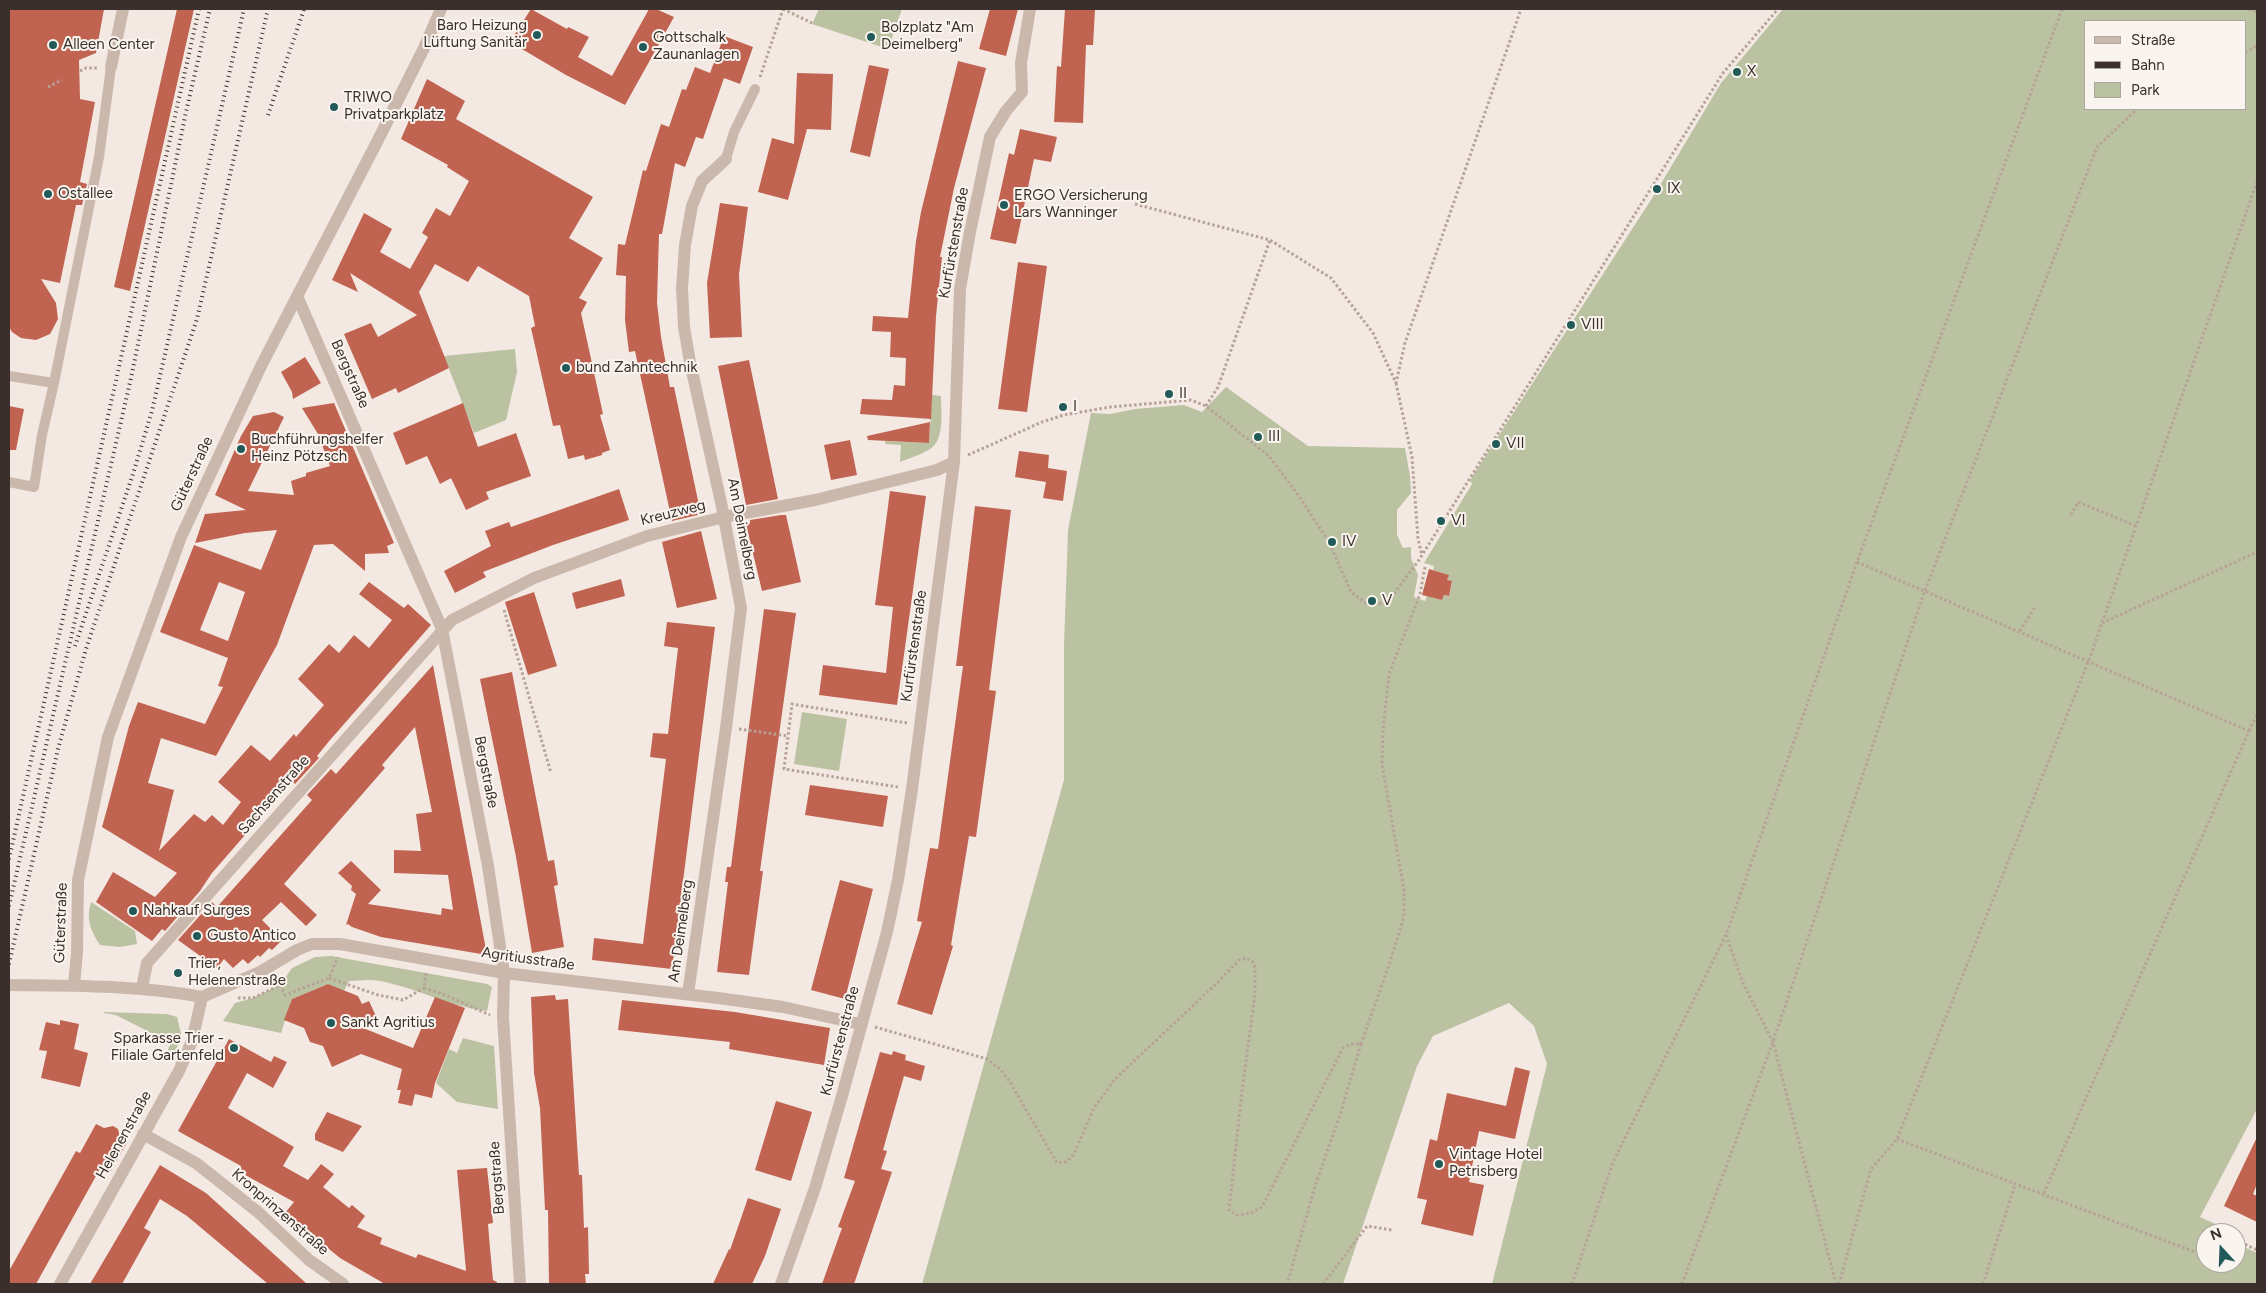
<!DOCTYPE html>
<html>
<head>
<meta charset="utf-8">
<style>
  body { margin:0 }
  #map { position:relative; width:2266px; height:1293px; overflow:hidden; background:#f3e9e2; font-family:Figtree,sans-serif }
  canvas { display:block }
  .frame { position:absolute; inset:0; border:10px solid #3a2f2c; pointer-events:none }
  .legend { position:absolute; left:2084px; top:20px; width:162px; height:90px; box-sizing:border-box; background:#faf4ee; border:1px solid #ada5a0; margin:0; padding:6px 9px; list-style:none; font-size:15px; color:#3a2f2c }
  .legend li { display:flex; align-items:center; gap:10px; height:25px }
  .legend b { width:25px; border:1px solid #ada5a0 }
  .north { position:absolute; left:2196px; top:1223px; width:50px; height:50px; box-sizing:border-box; background:#faf4ee; border:1px solid #ada5a0; border-radius:50%; rotate:340deg; font-size:14px; font-weight:700; line-height:20px; text-align:center; color:#3a2f2c }
  .north::after { content:''; display:block; margin:auto; width:18px; height:22px; background:#225a59; clip-path:polygon(50% 0,100% 100%,50% 72%,0 100%) }
</style>
</head>
<body>
<div id="map">
<canvas width="2266" height="1293"></canvas>
<div class="frame"></div>
<ul class="legend">
<li><b style="height:6px;background:#cbb8ad"></b>Straße</li>
<li><b style="height:6px;background:#3a2f2c"></b>Bahn</li>
<li><b style="height:14px;background:#bac2a2"></b>Park</li>
</ul>
<div class="north">N</div>
</div>
<script>
const g = document.querySelector('canvas').getContext('2d');
g.lineJoin = 'round';
function fillPath(path, color) { g.fillStyle = color; g.fill(path, 'evenodd'); }
function strokePath(path, color, width, dash) { g.strokeStyle = color; g.lineWidth = width; g.lineCap = dash ? 'butt' : 'round'; g.setLineDash(dash || []); g.stroke(path); }
function drawText(font, color, halo, rows, align = 'center') {
  g.font = font + ' Figtree,sans-serif'; g.lineWidth = 4; g.setLineDash([]); g.textBaseline = 'middle'; g.strokeStyle = halo; g.fillStyle = color; for (const [text, x, y, turn = 0] of rows) {
    g.save(); g.translate(x, y); g.rotate((+turn || 0) * Math.PI / 180); g.textAlign = isNaN(turn) ? turn : align; if (halo) g.strokeText(text, 0, 0); g.fillText(text, 0, 0); g.restore();
  }
}
fillPath(new Path2D(`
  M819,9H902L888,49L812,24Z
  M1783,9H2257V1109L2200,1217L2222,1227L2223,1233H2206V1263H2236V1243L2257,1253V1284H1492L1547,1064L1534,1026L1509,1003L1433,1036L1417,1066L1343,1284H922L1064,780V646L1068,530L1091,413L1110,414L1135,409L1184,405L1202,412L1226,387L1308,446L1405,448L1410,476L1411,493L1397,510V535L1403,548L1411,547V558L1418,575L1414,597L1425,601L1427,596L1442,600L1444,595L1449,596L1452,582L1447,580L1448,575L1433,570L1434,566L1424,563L1472,484L1470,480L1656,192L1721,83ZM2085,21H2245V109H2085Z
  M515,349L517,372L506,420L474,433L444,356Z
  M932,395L941,396C941,411 945,440 930,449C921,455 909,458 900,462L901,445L885,444V441L929,443Z
  M802,712L847,719L839,771L794,764Z
  M91,902L135,931L137,944L120,947L100,945C90,929 86,920 91,902Z
  M331,956L487,984L492,987L487,1011C450,1007 417,988 380,981C370,979 359,981 349,981L344,991L328,984L292,999L281,1033L223,1021L235,1003L253,998L280,985L292,968L315,957Z
  M104,1012L167,1014L177,1017L181,1034L174,1058L166,1054L171,1043L116,1015L104,1013Z
  M463,1038L494,1046L498,1109L457,1102L436,1083L449,1049L457,1053Z`), '#bac2a2');
fillPath(new Path2D(`
  M9,9H104L96,53L79,60L80,99L95,102L80,182L87,184L82,205H76L60,283L41,279L56,303L58,319L50,334L36,340L21,338L12,332L9,327Z
  M177,9H194L130,291L114,287Z
  M531,9L567,29L568,27L589,37L578,57L612,76L649,9H656L674,17L625,105L566,75L510,42Z
  M990,9H1018L1006,56L979,49Z
  M1065,9L1095,10L1093,45H1086L1083,123L1054,122L1057,66L1061,67Z
  M724,36L753,47L740,84L724,78L703,139L696,137L685,167L675,163L662,234H659L657,303L661,337L670,387H674L700,510L697,511L698,515L672,521L635,351L629,352L625,320L626,276L616,275L618,244L625,245L643,170L646,171L661,124L669,127L682,89L686,90L695,67L710,73Z
  M958,61L986,68L954,188L940,257H942L936,316L931,419L860,414L862,399L892,400L894,385L905,386L906,358L890,357L891,332L872,331L873,316L908,318L916,241L921,212Z
  M869,65L889,69L870,157L850,152Z
  M797,73L833,74L831,130L807,129L788,200L758,192L772,138L794,144Z
  M427,79L465,101L456,119L593,197L569,238L603,258L579,298L587,302L581,313L603,414L600,415L610,450L602,453V455L585,460L584,455L568,459L560,425L553,426L531,328L535,326L529,296L478,266L468,282L435,264L419,292L449,368L398,393L396,388L372,399L344,334L371,323L378,337L417,315L350,273L358,292L332,280L364,213L392,229L380,252L410,269L428,237L422,233L436,208L450,216L469,181L447,167L448,165L401,139Z
  M1020,129L1057,137L1051,162L1034,159L1016,244L990,239L1009,153L1014,155Z
  M720,203L748,207L739,274L742,337L710,338L707,283Z
  M1018,262L1047,266L1027,412L998,409Z
  M305,357L321,383L293,399L292,392L281,372Z
  M749,360L778,499L746,505L718,366Z
  M334,403L394,543L387,546L389,553L365,554V571L333,544L314,545L277,645L216,756L161,738L148,783L174,790L159,851L194,814L205,822L212,815L223,825L241,802L218,782L251,745L270,761L294,734L296,737L324,705L298,679L329,644L339,653L354,635L369,648L392,620L359,594L369,582L404,608L408,604L431,625L330,740L317,756L319,758L295,784L292,781L212,873L200,891L165,931L162,929L152,941L96,902L113,872L155,897L177,873L102,827L107,809L129,726L138,702L205,724L223,687L218,686L228,658L160,632L194,545L261,570L277,530L245,533L195,543L205,514L246,510L215,495L241,436L253,416L274,412L284,417L248,491L294,495L291,481L306,476V473L330,466L318,434L302,408ZM219,582L245,592L228,641L200,630Z
  M463,403L478,447L516,433L531,476L486,492L489,499L466,510L451,478L440,484L427,456L406,465L393,433Z
  M9,406L24,409L16,450H9Z
  M930,422L929,443L868,440L867,436Z
  M850,440L857,475L831,480L824,445Z
  M1019,451L1049,455L1048,468L1067,471L1063,501L1043,498L1046,482L1015,477Z
  M619,489L629,520L553,545L483,572L486,577L455,593L444,571L491,546L485,531L509,522L511,527Z
  M890,491L926,496L897,705L819,695L823,665L886,673L893,607L875,605Z
  M975,506L1011,510L989,690L996,691L976,837L969,836L951,945L953,946L932,1015L897,1004L922,922L917,921L930,848L938,849L963,666H956Z
  M781,515H786L801,582L762,591L746,524L750,523V520Z
  M701,531L717,599L677,608L662,542Z
  M1429,569L1449,575L1447,580L1452,581L1449,596L1444,595L1442,600L1422,595Z
  M621,579L625,596L576,609L572,593Z
  M534,592L557,666L528,675L505,602Z
  M764,609L796,613L760,871H763L749,975L717,972L728,882H725L727,867H731Z
  M667,622L715,627L672,969L592,960L594,938L643,944L666,759L650,757L653,733L668,734L678,648L664,646Z
  M433,665L487,955L381,937L352,927L348,924L346,925L356,894L351,890L352,886L338,873L351,861L381,890L368,904L441,915L442,908L453,910L448,875L394,873V850L421,851L416,814L432,812L415,727L382,765L385,768L284,884L317,915L306,926L281,902L262,920L282,940L272,950L269,948L260,957L258,955L248,964L243,959L233,968L224,959L217,968L178,940L212,902L217,907L312,800L307,795L331,769L336,774Z
  M512,672L548,861L554,860L558,885L554,886L564,947L532,953L516,857L480,679Z
  M810,785L888,796L883,827L805,815Z
  M840,880L873,889L845,999L811,990Z
  M328,984L358,996L362,1004L369,1001L376,1016L353,1024L413,1048L435,997L465,1008L435,1083L432,1098L415,1094L412,1106L398,1103L401,1090H397L402,1069L361,1054L332,1067L323,1046L310,1042L304,1028L284,1020L292,999Z
  M555,995L556,1000L568,999L579,1175H582L584,1228L588,1227L589,1274H585L586,1284H549L548,1210H545L540,1108L534,1073L531,997Z
  M622,1000L735,1012L830,1028L824,1065L729,1049L730,1042L618,1030Z
  M60,1020L79,1024L74,1049L88,1053L80,1087L41,1078L47,1051L39,1050L46,1022L60,1025Z
  M229,1039L271,1062L274,1056L287,1062L273,1088L247,1073L228,1108L294,1147L283,1166L308,1180L321,1164L334,1174L323,1187L349,1208L352,1205L365,1216L357,1227L382,1238L380,1244L416,1258L418,1254L466,1271L457,1170L487,1168L493,1223L488,1224L490,1248L493,1280L497,1282V1284H385L340,1258L285,1213L294,1202L238,1171L241,1166L178,1131Z
  M893,1051L906,1055L905,1060L925,1066L921,1081L904,1076L883,1150L887,1151L881,1169L892,1172L854,1284H822L842,1228L838,1227L855,1181L844,1178L880,1052L892,1055Z
  M1515,1067L1530,1071L1515,1139L1479,1131L1469,1182L1484,1185L1473,1236L1421,1224L1427,1200L1417,1198L1430,1139L1437,1141L1447,1093L1506,1106Z
  M776,1101L812,1112L791,1181L755,1170Z
  M327,1112L362,1126L343,1152L315,1140V1134Z
  M96,1124L104,1128L113,1126L118,1129L120,1137L128,1141L110,1172L101,1167L36,1284H9V1271L76,1151L80,1153Z
  M2257,1137V1184L2253,1194L2257,1196V1222L2224,1206Z
  M160,1165L206,1193L307,1284H268L187,1216L160,1199L144,1228L151,1232L122,1284H90Z
  M748,1198L781,1209L765,1256L752,1284H713L729,1249L730,1250Z`), '#c16351');
strokePath(new Path2D(`
  M783,9L812,23
  M2249,9L2257,12
  M2245,52L2257,46
  M80,71L86,68H98
  M760,77L783,9
  M48,87L62,80
  M1135,204L1270,240L1331,278L1373,333L1396,383L1405,343L1521,9
  M1396,383L1412,457L1418,539L1422,555
  M1206,406L1218,387L1270,240
  M968,455L1042,422L1064,415L1110,407L1191,400L1206,406L1269,456L1301,499L1330,544L1351,592L1367,604L1387,603L1419,560L1723,73L1778,9
  M2071,515L2078,502L2136,526
  M1857,562L2249,731L2043,1195
  M504,610L551,773
  M2102,623L2257,552
  M2020,631L2035,607
  M739,729L788,736
  M2249,731L2257,715
  M898,787L784,769L792,704L907,723
  M1726,935L1743,983L1773,1042L1836,1284
  M426,973L424,988L445,995L490,1015
  M329,978L378,995L403,1000L424,988
  M238,998H253L280,985L285,995L329,978L338,957
  M875,1027L987,1059L1000,1069L1010,1082L1057,1163L1066,1162L1074,1154L1094,1108L1115,1079L1216,984L1239,960L1246,958L1253,962L1255,968V995L1242,1091L1229,1210L1237,1215L1251,1213L1262,1207L1343,1048L1351,1044H1361L1340,1115L1316,1183L1287,1284
  M1361,1044L1389,965L1404,917V890L1382,764L1383,731L1389,674L1420,594L1425,567
  M1897,1139L2195,1252L2206,1244
  M2236,1240L2257,1250
  M1323,1284L1367,1226L1392,1230
  M1572,1284L1613,1162L1726,935L1857,562L2062,9
  M1682,1284L1773,1042L1924,593L2097,147L2137,109
  M1839,1284L1871,1169L1897,1139L2089,660L2257,182
  M1983,1284L2015,1185`), '#b7a298', 3, [2.5, 2.5]);
strokePath(new Path2D(`
  M726,159L734,132L755,89
  M9,376L54,383L99,157L111,67
  M9,482L34,487L42,435L54,383`), '#cbb8ad', 10);
strokePath(new Path2D(`
  M111,67L123,9
  M297,296L442,629L488,866L504,973L503,1017L520,1284
  M9,985C74,986 138,985 202,997
  M74,985L77,953L78,880L108,737L181,537L261,366L378,140L424,48L441,9
  M142,988L147,963L452,620L534,578L647,536L724,517L815,500L937,470L954,462
  M688,994L726,728L741,608L722,507L690,362L684,327L682,288L685,245L692,206L702,181L726,159
  M202,997L260,972L297,950L312,944H340L504,973L718,998L783,1007L860,1024
  M143,1134L196,1163L258,1212L309,1260L343,1284
  M60,1284L179,1071L192,1041L202,997
  M781,1284L815,1188L842,1096L887,932L898,880L912,789L954,462L960,289L970,232L990,137L1006,111L1022,92L1021,63L1030,9`), '#cbb8ad', 12);
strokePath(new Path2D(`
  M268,115L304,9
  M75,646L132,477L152,411L244,9
  M9,859L199,9
  M9,906L131,378L186,112L210,9
  M9,964L58,749L86,649L197,319L268,9`), '#3a2f2c', 4, [1, 4]);
for (const [x, y, r, color] of [
  [537,35,5,"#225a59"],
  [871,37,5,"#225a59"],
  [53,45,5,"#225a59"],
  [643,47,5,"#225a59"],
  [1737,72,5,"#225a59"],
  [334,107,5,"#225a59"],
  [1657,189,5,"#225a59"],
  [48,194,5,"#225a59"],
  [1004,205,5,"#225a59"],
  [1571,325,5,"#225a59"],
  [566,368,5,"#225a59"],
  [1169,394,5,"#225a59"],
  [1063,407,5,"#225a59"],
  [1258,437,5,"#225a59"],
  [1496,444,5,"#225a59"],
  [241,449,5,"#225a59"],
  [1441,521,5,"#225a59"],
  [1332,542,5,"#225a59"],
  [1372,601,5,"#225a59"],
  [133,911,5,"#225a59"],
  [197,936,5,"#225a59"],
  [178,973,5,"#225a59"],
  [331,1023,5,"#225a59"],
  [234,1048,5,"#225a59"],
  [1439,1164,5,"#225a59"]
]) { const dot = new Path2D(); dot.arc(x, y, r, 0, 2 * Math.PI); g.fillStyle = color; g.fill(dot); strokePath(dot, '#faf4ee', 2); }
drawText('15px', '#3a2f2c', '#faf4ee', [
  ["Baro Heizung",527,26,"right"],
  ["Lüftung Sanitär",527,43,"right"],
  ["Bolzplatz \"Am",881,28],
  ["Deimelberg\"",881,45],
  ["Gottschalk",653,38],
  ["Zaunanlagen",653,55],
  ["Alleen Center",63,45],
  ["X",1747,72],
  ["TRIWO",344,98],
  ["Privatparkplatz",344,115],
  ["IX",1667,189],
  ["Ostallee",58,194],
  ["ERGO Versicherung",1014,196],
  ["Lars Wanninger",1014,213],
  ["VIII",1581,325],
  ["bund Zahntechnik",576,368],
  ["II",1179,394],
  ["I",1073,407],
  ["III",1268,437],
  ["Buchführungshelfer",251,440],
  ["Heinz Pötzsch",251,457],
  ["VII",1506,444],
  ["VI",1451,521],
  ["IV",1342,542],
  ["V",1382,601],
  ["Nahkauf Surges",143,911],
  ["Gusto Antico",207,936],
  ["Trier,",188,964],
  ["Helenenstraße",188,981],
  ["Sankt Agritius",341,1023],
  ["Sparkasse Trier -",224,1039,"right"],
  ["Filiale Gartenfeld",224,1056,"right"],
  ["Vintage Hotel",1449,1155],
  ["Petrisberg",1449,1172]
], 'left');
drawText('15px', '#3a2f2c', '#faf4ee', [
  ["Kurfürstenstraße",954,243,-80],
  ["Bergstraße",350,374,66],
  ["Güterstraße",192,474,-65],
  ["Kreuzweg",673,513,-14],
  ["Am Deimelberg",742,529,79],
  ["Kurfürstenstraße",914,646,-82],
  ["Bergstraße",486,772,79],
  ["Sachsenstraße",274,795,-49],
  ["Güterstraße",61,923,-88],
  ["Am Deimelberg",681,931,-82],
  ["Agritiusstraße",528,959,8],
  ["Kurfürstenstraße",840,1041,-75],
  ["Helenenstraße",124,1135,-61],
  ["Bergstraße",497,1178,-94],
  ["Kronprinzenstraße",280,1212,41]
]);
</script>
</body>
</html>
